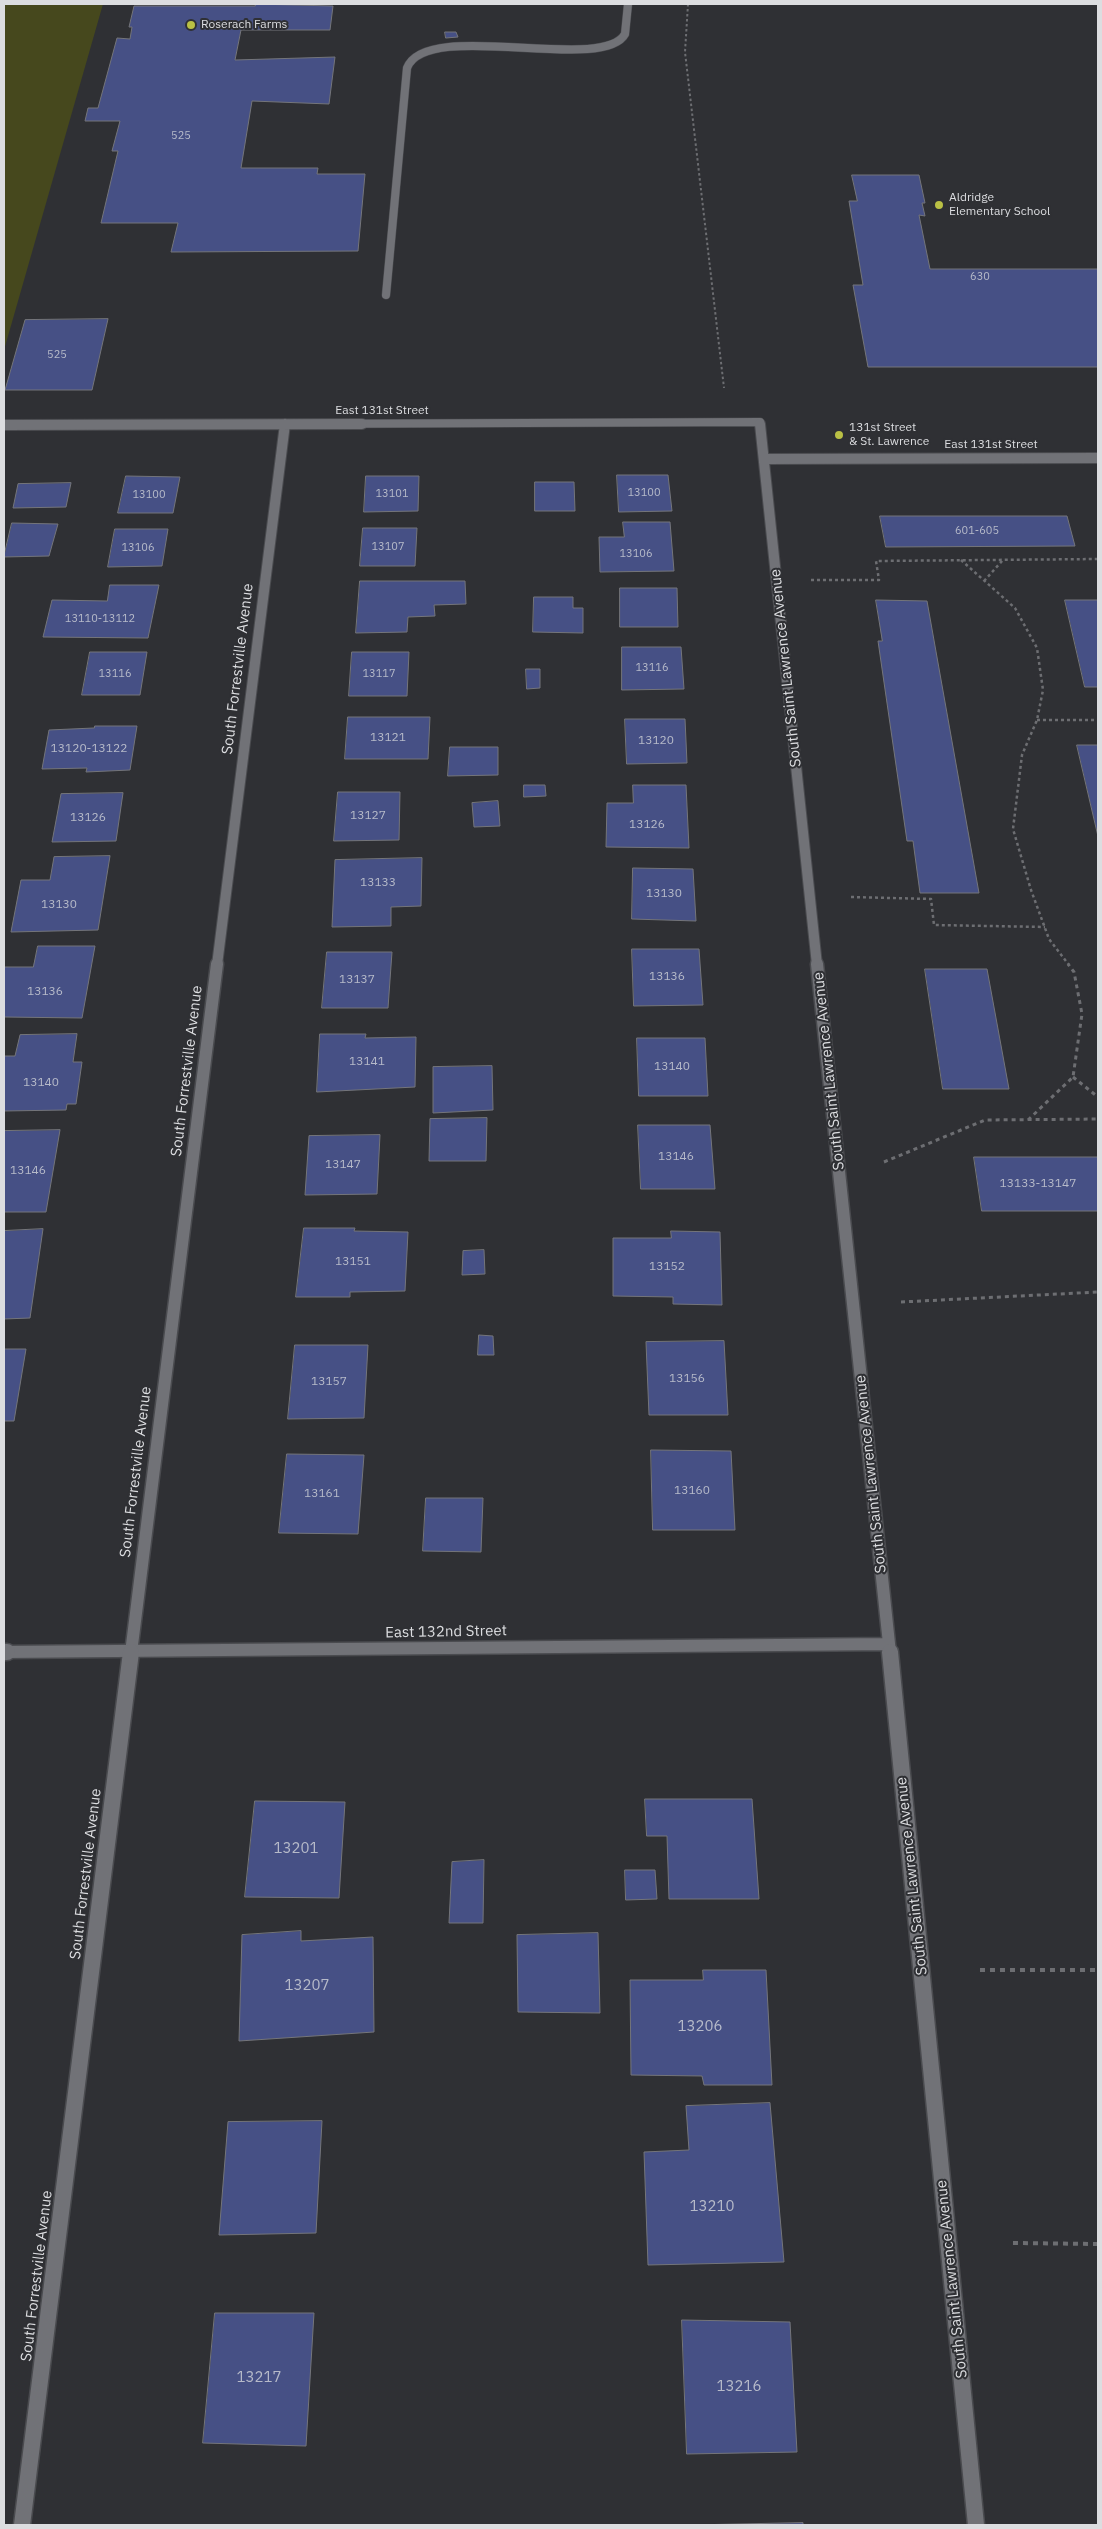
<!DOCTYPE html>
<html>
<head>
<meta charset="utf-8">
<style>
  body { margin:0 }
  #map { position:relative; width:1102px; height:2529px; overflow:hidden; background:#2f3034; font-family:"IBM Plex Sans",sans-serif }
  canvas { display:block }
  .frame { position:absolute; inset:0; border:5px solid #dcdde0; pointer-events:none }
</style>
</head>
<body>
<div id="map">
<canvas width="1102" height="2529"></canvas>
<div class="frame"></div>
</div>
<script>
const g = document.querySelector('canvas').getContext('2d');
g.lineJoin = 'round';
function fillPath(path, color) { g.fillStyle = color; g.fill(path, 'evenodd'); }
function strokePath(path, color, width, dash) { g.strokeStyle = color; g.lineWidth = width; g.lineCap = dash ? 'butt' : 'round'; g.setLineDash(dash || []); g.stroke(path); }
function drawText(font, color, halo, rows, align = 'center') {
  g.font = font + ' "IBM Plex Sans",sans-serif'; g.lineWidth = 4; g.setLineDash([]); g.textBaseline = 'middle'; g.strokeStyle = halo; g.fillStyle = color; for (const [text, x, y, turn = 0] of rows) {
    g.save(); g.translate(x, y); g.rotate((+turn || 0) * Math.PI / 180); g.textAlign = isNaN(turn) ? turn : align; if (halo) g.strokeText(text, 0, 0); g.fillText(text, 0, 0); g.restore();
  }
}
fillPath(new Path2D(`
  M4,4H103L4,350Z`), '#46481d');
const building = new Path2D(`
  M255,4L333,6L330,30H241L235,60L335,57L329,104L252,101L241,168H318L317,174H365L358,251L171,252L178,223H101L118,151H112L120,121H85L88,108H98L117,38L130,39L132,27H129L134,6H255Z
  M445,32H456L458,37L446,38Z
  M852,175H919L925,203H922L925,216L919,215L930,269H1098V367H868L853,285H863L849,201H857Z
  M108,319L92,390H5L25,320Z
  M617,475H668L672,511L619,512Z
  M126,476L180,477L173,513H118Z
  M366,476H419L418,511L364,512Z
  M535,482H574L575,511H535Z
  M71,483L66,507L13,508L18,484Z
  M880,516H1067L1075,546L886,547Z
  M623,522H670L674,571L600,572L599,537H624Z
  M12,523L58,524L49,556L4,557Z
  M363,528H417L415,566H360Z
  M115,529H168L162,566L108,567Z
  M360,581H465L466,604L434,605L435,616L408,617L407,632L356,633Z
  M110,585H159L148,638L43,637L52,600L107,601Z
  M620,588H677L678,627H620Z
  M534,597H573V608H583V633L533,632Z
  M876,600L927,601L979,893H920L913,841H907L878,641H882Z
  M1065,600H1098V687H1085Z
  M622,647H681L684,689L622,690Z
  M90,652H147L140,695H82Z
  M352,652H409L407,696H349Z
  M526,669H540V688L527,689Z
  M348,717H430L428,759H345Z
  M625,719H685L687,763L627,764Z
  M95,726H137L130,770L86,772L87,768L42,769L49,730L94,728Z
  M1077,745H1098V836Z
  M450,747H498V775L448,776Z
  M524,785H545L546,796L524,797Z
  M633,785H686L689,848L606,847L607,803H633Z
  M338,792H400L399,840L334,841Z
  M123,793L116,841L52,842L61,794Z
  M498,801L500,826L474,827L472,803Z
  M110,856L98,930L11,932L21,880H50L54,857Z
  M422,858L421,906L391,907V926L332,927L335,860Z
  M633,868L693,869L696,921L632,919Z
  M38,946H95L82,1018L4,1017V967H33Z
  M632,949H699L703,1005L634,1006Z
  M327,952H392L388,1008H322Z
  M925,969H987L1009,1089H943Z
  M77,1034L73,1062H82L76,1104H67L66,1110L4,1111V1056H15L20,1035Z
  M320,1034H366L365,1038L416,1037L415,1087L317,1092Z
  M637,1038H705L708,1096H639Z
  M492,1066L493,1110L433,1113V1067Z
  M487,1118L486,1161H429L430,1119Z
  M638,1125H710L715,1189H641Z
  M60,1130L46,1212H4V1131Z
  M380,1135L377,1194L305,1195L309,1136Z
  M974,1157H1098V1211H982Z
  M304,1228H355L354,1231L408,1232L405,1291L350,1292V1297H296Z
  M43,1229L30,1318L4,1319V1231Z
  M671,1231L720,1232L722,1305L673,1304V1297L613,1296V1238H671Z
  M484,1250L485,1274L462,1275L463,1251Z
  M479,1335L493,1336L494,1355H478Z
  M724,1341L728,1415H649L646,1342Z
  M295,1345H368L364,1418L288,1419Z
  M4,1349H26L14,1421H4Z
  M651,1450L731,1451L735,1530H653Z
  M287,1454L364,1455L358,1534L279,1533Z
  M426,1498H483L481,1552L423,1551Z
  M645,1799H752L759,1899H669L667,1836H647Z
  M255,1801L345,1802L339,1898L245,1897Z
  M484,1860L483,1923H449L452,1862Z
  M625,1870H655L657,1899L626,1900Z
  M301,1931V1941L373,1937L374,2032L239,2041L242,1935Z
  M598,1933L600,2013L518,2012L517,1935Z
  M703,1970H766L772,2085H704L702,2076L631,2075L630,1980H703Z
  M770,2103L784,2262L648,2265L644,2152L689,2150L686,2106Z
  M322,2121L316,2233L219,2235L228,2122Z
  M215,2313H314L306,2446L203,2443Z
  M682,2320L790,2322L797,2452L687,2454Z
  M803,2523V2525H691Z`);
fillPath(building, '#465085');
strokePath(building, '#74757a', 1);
const minorFar3 = new Path2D(`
  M386,295L407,68C426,18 603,74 625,34L628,4
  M47,425L760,422V425`);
const minorFar2 = new Path2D(`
  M760,424L817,965
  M4,425L362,424
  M764,459L1098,458
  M217,965L285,424`);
const minorFar1 = new Path2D(`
  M817,964L890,1653
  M4,1652L889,1644
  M131,1653L217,964`);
const minor = new Path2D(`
  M4,1652H7
  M890,1652L976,2525
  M22,2525L131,1652`);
strokePath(minorFar3, '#4a4b4f', 9);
strokePath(minorFar2, '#4a4b4f', 12);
strokePath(minorFar1, '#4a4b4f', 15);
strokePath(minor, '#4a4b4f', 19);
strokePath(new Path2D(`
  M688,4L685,52L724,388`), '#6d6e72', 2, [2.5, 2.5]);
strokePath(new Path2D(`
  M961,560L1015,608L1037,648L1043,690L1037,720L1022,755L1013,829L1031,890L1049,939L1069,965
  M811,580H879L876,561L1098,559
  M984,581L1003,560
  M1037,720H1098
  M851,897L931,899L934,925L1045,927`), '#6d6e72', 2.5, [3, 3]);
strokePath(new Path2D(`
  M1073,1077L1098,1097
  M1028,1120L1073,1077L1082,1014L1074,972L1068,964
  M884,1162L985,1120L1098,1119
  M901,1302L1098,1292`), '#6d6e72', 3, [4, 4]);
strokePath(new Path2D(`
  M980,1970H1098
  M1013,2243L1098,2244`), '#6d6e72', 4, [5, 5]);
strokePath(minorFar3, '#717277', 8);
strokePath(minorFar2, '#717277', 10);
strokePath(minorFar1, '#717277', 12);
strokePath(minor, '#717277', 16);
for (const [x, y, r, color] of [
  [191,25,5,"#bac045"],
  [939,205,5,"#bac045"],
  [839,435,5,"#bac045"]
]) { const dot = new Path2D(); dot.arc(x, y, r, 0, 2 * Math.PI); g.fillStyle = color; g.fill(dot); strokePath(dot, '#2f3034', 2); }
drawText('11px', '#b6bac9', null, [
  ["525",181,136],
  ["630",980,277],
  ["525",57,355],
  ["13100",644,493],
  ["13101",392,494],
  ["13100",149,495],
  ["601-605",977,531],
  ["13107",388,547],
  ["13106",138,548],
  ["13106",636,554],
  ["13110-13112",100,619],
  ["13116",652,668],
  ["13116",115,674],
  ["13117",379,674]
]);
drawText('12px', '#dcdde0', '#2f3034', [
  ["Roserach Farms",201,25],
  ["Aldridge",949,198],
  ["Elementary School",949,212],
  ["131st Street",849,428],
  ["& St. Lawrence",849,442]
], 'left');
drawText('12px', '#dcdde0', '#2f3034', [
  ["East 131st Street",382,411],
  ["East 131st Street",991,445]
]);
drawText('12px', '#b6bac9', null, [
  ["13121",388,738],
  ["13120",656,741],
  ["13120-13122",89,749],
  ["13127",368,816],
  ["13126",88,818],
  ["13126",647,825],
  ["13133",378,883],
  ["13130",664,894],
  ["13130",59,905],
  ["13136",667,977],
  ["13137",357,980],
  ["13136",45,992],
  ["13141",367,1062],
  ["13140",672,1067],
  ["13140",41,1083],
  ["13146",676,1157],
  ["13147",343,1165],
  ["13146",28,1171],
  ["13133-13147",1038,1184],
  ["13151",353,1262],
  ["13152",667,1267],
  ["13156",687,1379],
  ["13157",329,1382],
  ["13160",692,1491],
  ["13161",322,1494]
]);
drawText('15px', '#dcdde0', '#2f3034', [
  ["South Saint Lawrence Avenue",786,668,-96],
  ["South Forrestville Avenue",238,669,-83],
  ["South Forrestville Avenue",187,1071,-83],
  ["South Saint Lawrence Avenue",829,1071,-96],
  ["South Forrestville Avenue",136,1472,-83],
  ["South Saint Lawrence Avenue",871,1474,-96],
  ["East 132nd Street",446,1632,-1],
  ["South Forrestville Avenue",86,1874,-83],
  ["South Saint Lawrence Avenue",912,1876,-96],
  ["South Forrestville Avenue",37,2276,-83],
  ["South Saint Lawrence Avenue",952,2279,-96]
]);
drawText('15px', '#b6bac9', null, [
  ["13201",296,1849],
  ["13207",307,1986],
  ["13206",700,2027],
  ["13210",712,2207],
  ["13217",259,2378],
  ["13216",739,2387]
]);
</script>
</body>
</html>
